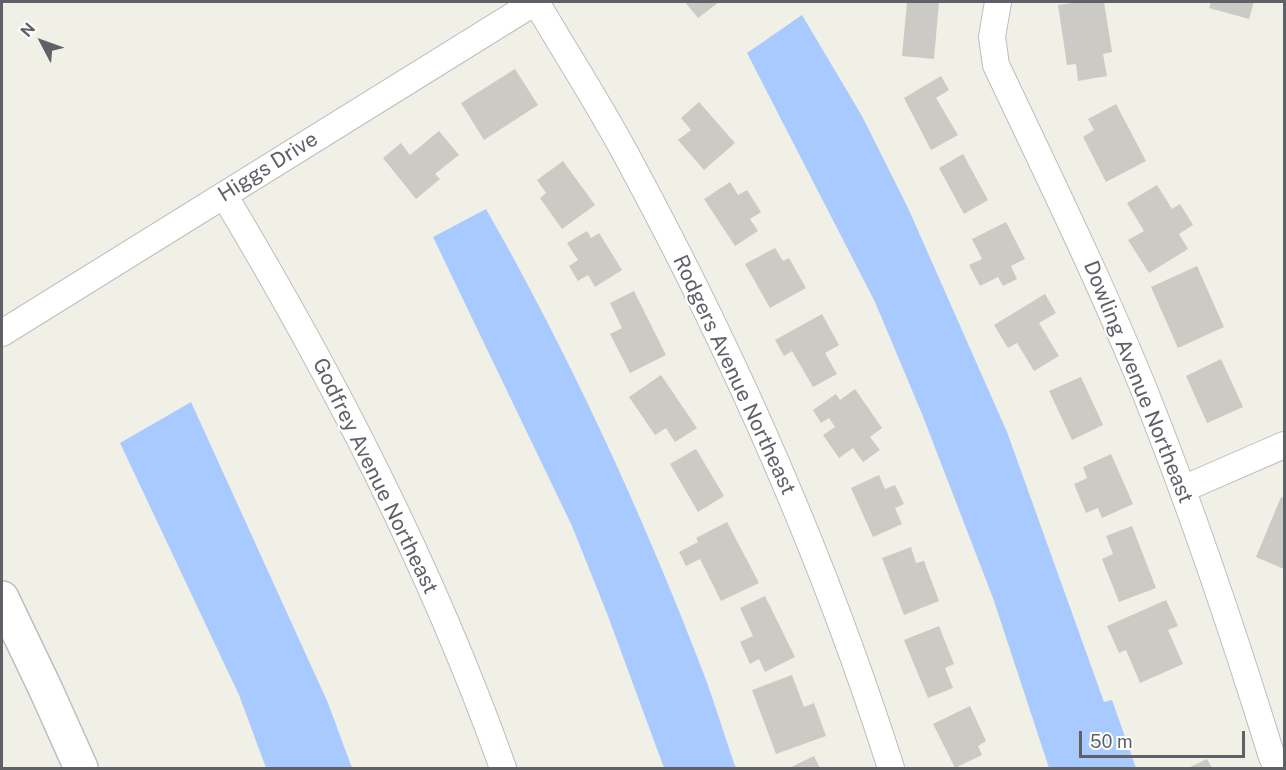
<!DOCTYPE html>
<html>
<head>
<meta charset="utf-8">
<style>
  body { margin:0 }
  #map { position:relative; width:1286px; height:770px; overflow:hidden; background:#f0f0e7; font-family:"Public Sans",sans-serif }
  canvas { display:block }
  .frame { position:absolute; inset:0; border:3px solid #5e6167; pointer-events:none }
  .north { position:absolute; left:12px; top:12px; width:60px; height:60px; -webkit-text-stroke:4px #fff; paint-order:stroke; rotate:311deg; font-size:16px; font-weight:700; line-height:24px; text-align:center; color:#5e6167 }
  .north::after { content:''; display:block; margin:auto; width:21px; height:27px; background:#5e6167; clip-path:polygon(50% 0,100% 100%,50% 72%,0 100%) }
  .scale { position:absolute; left:1079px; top:731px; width:166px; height:27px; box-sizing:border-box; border:3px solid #5e6167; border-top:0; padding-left:8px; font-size:18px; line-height:21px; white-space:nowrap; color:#5e6167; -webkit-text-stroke:4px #fff; paint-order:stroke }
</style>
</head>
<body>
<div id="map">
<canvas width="1286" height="770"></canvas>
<div class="frame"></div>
<div class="north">N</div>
<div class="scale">50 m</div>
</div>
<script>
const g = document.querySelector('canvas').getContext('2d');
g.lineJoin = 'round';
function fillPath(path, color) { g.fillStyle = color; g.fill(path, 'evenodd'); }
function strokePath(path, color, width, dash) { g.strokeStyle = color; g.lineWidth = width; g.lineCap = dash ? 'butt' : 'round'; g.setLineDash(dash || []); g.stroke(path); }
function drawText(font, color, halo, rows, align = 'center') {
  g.font = font + ' "Public Sans",sans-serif'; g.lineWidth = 4.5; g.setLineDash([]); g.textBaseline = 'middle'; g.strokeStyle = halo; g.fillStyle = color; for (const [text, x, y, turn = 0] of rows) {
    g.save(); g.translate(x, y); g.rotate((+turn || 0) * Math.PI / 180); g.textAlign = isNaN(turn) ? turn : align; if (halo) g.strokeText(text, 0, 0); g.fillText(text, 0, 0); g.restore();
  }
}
fillPath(new Path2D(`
  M802,15L862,116L908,208L1007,432L1104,702L1112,700L1136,768H1049L993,598L922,414L875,302L747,53Z
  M486,209C568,353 638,504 698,659C712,694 723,731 735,766L739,768H664L608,616L572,526L433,237Z
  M191,402L328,703L352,768H266L239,695L120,443Z`), '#a9cafe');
fillPath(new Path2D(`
  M685,2H719L698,18Z
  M907,2H939L934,59L902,56Z
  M1080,2H1104L1112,52L1103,54L1107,76L1078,81L1076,64L1067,65L1058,5Z
  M1211,2H1254L1249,19L1209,8Z
  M515,69L538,105L484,140L461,103Z
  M941,76L949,90L936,98L958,135L931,150L904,98Z
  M699,102L735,143L704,170L678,140L691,130L681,118Z
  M1116,104L1146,161L1106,182L1083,137L1094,130L1088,119Z
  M439,131L459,155L435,174L440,179L416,199L383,158L401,143L410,155Z
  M963,154L988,200L964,214L939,168Z
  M563,161L595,205L562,229L540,198L546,193L537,180Z
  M730,182L738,195L747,190L761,212L750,219L758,231L735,246L704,199Z
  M1157,185L1172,209L1180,204L1193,225L1179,234L1188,249L1149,273L1128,240L1144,231L1127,203Z
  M1006,222L1025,259L1011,266L1017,279L1003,286L998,277L980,286L969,265L982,259L972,239Z
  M587,231L591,238L599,233L622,270L595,287L588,275L578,281L569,266L578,260L567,243Z
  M775,248L783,261L789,258L806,288L770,308L745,264Z
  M1197,266L1224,327L1178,348L1151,287Z
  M634,291L666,355L630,373L610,334L622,328L610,303Z
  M1045,294L1056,313L1039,323L1059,356L1034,371L1017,343L1008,348L994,325Z
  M822,314L839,345L825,353L837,374L813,387L792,351L784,356L775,340Z
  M1221,359L1243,407L1207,423L1186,376Z
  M661,375L697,428L675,442L666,428L655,435L629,397Z
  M1081,377L1103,425L1072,440L1049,391Z
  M855,389L882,428L870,437L880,450L863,462L853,448L839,458L823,435L835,427L829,418L821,423L813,410L836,394L840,400Z
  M696,449L724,496L698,512L670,464Z
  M1111,454L1133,504L1102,518L1098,508L1086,513L1074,484L1087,478L1083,467Z
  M879,475L885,489L895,485L904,504L895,508L902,524L873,537L851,488Z
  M1281,497L1284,498V569L1256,557Z
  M727,522L759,583L721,601L700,559L686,566L679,552L698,542L696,538Z
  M1132,526L1156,588L1119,602L1102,559L1113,554L1106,536Z
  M911,547L916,563L924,561L939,601L904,615L882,558Z
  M765,596L795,657L765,672L759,659L750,664L740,642L753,636L740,608Z
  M1166,600L1178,626L1168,630L1183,664L1140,683L1126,650L1119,653L1107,626Z
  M939,626L954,664L945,668L953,688L928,698L904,640Z
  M792,675L804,707L814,703L826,736L776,754L752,690Z
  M970,706L986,741L978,746L982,755L955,768L933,724Z
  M814,756L820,768H789Z
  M1207,759L1212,768H1188Z`), '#cccac4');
const street = new Path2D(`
  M536,2C567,55 601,107 630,162C735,356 824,558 891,768
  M998,2L992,37L996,65C1047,173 1100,281 1145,392C1193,512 1234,634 1272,757L1278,768
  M224,195C334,379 431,566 503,768
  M2,333L535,2
  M1183,489L1284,445`);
const secondary = new Path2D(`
  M2,598L46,690L81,768`);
strokePath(street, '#bbbdc2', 28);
strokePath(secondary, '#bcbec4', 36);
strokePath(street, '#fff', 26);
strokePath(secondary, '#fff', 33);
drawText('21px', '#5e6167', '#fff', [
  ["Higgs Drive",268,167,-32],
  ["Rodgers Avenue Northeast",734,375,65],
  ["Dowling Avenue Northeast",1138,382,68],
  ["Godfrey Avenue Northeast",375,476,64]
]);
</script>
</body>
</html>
